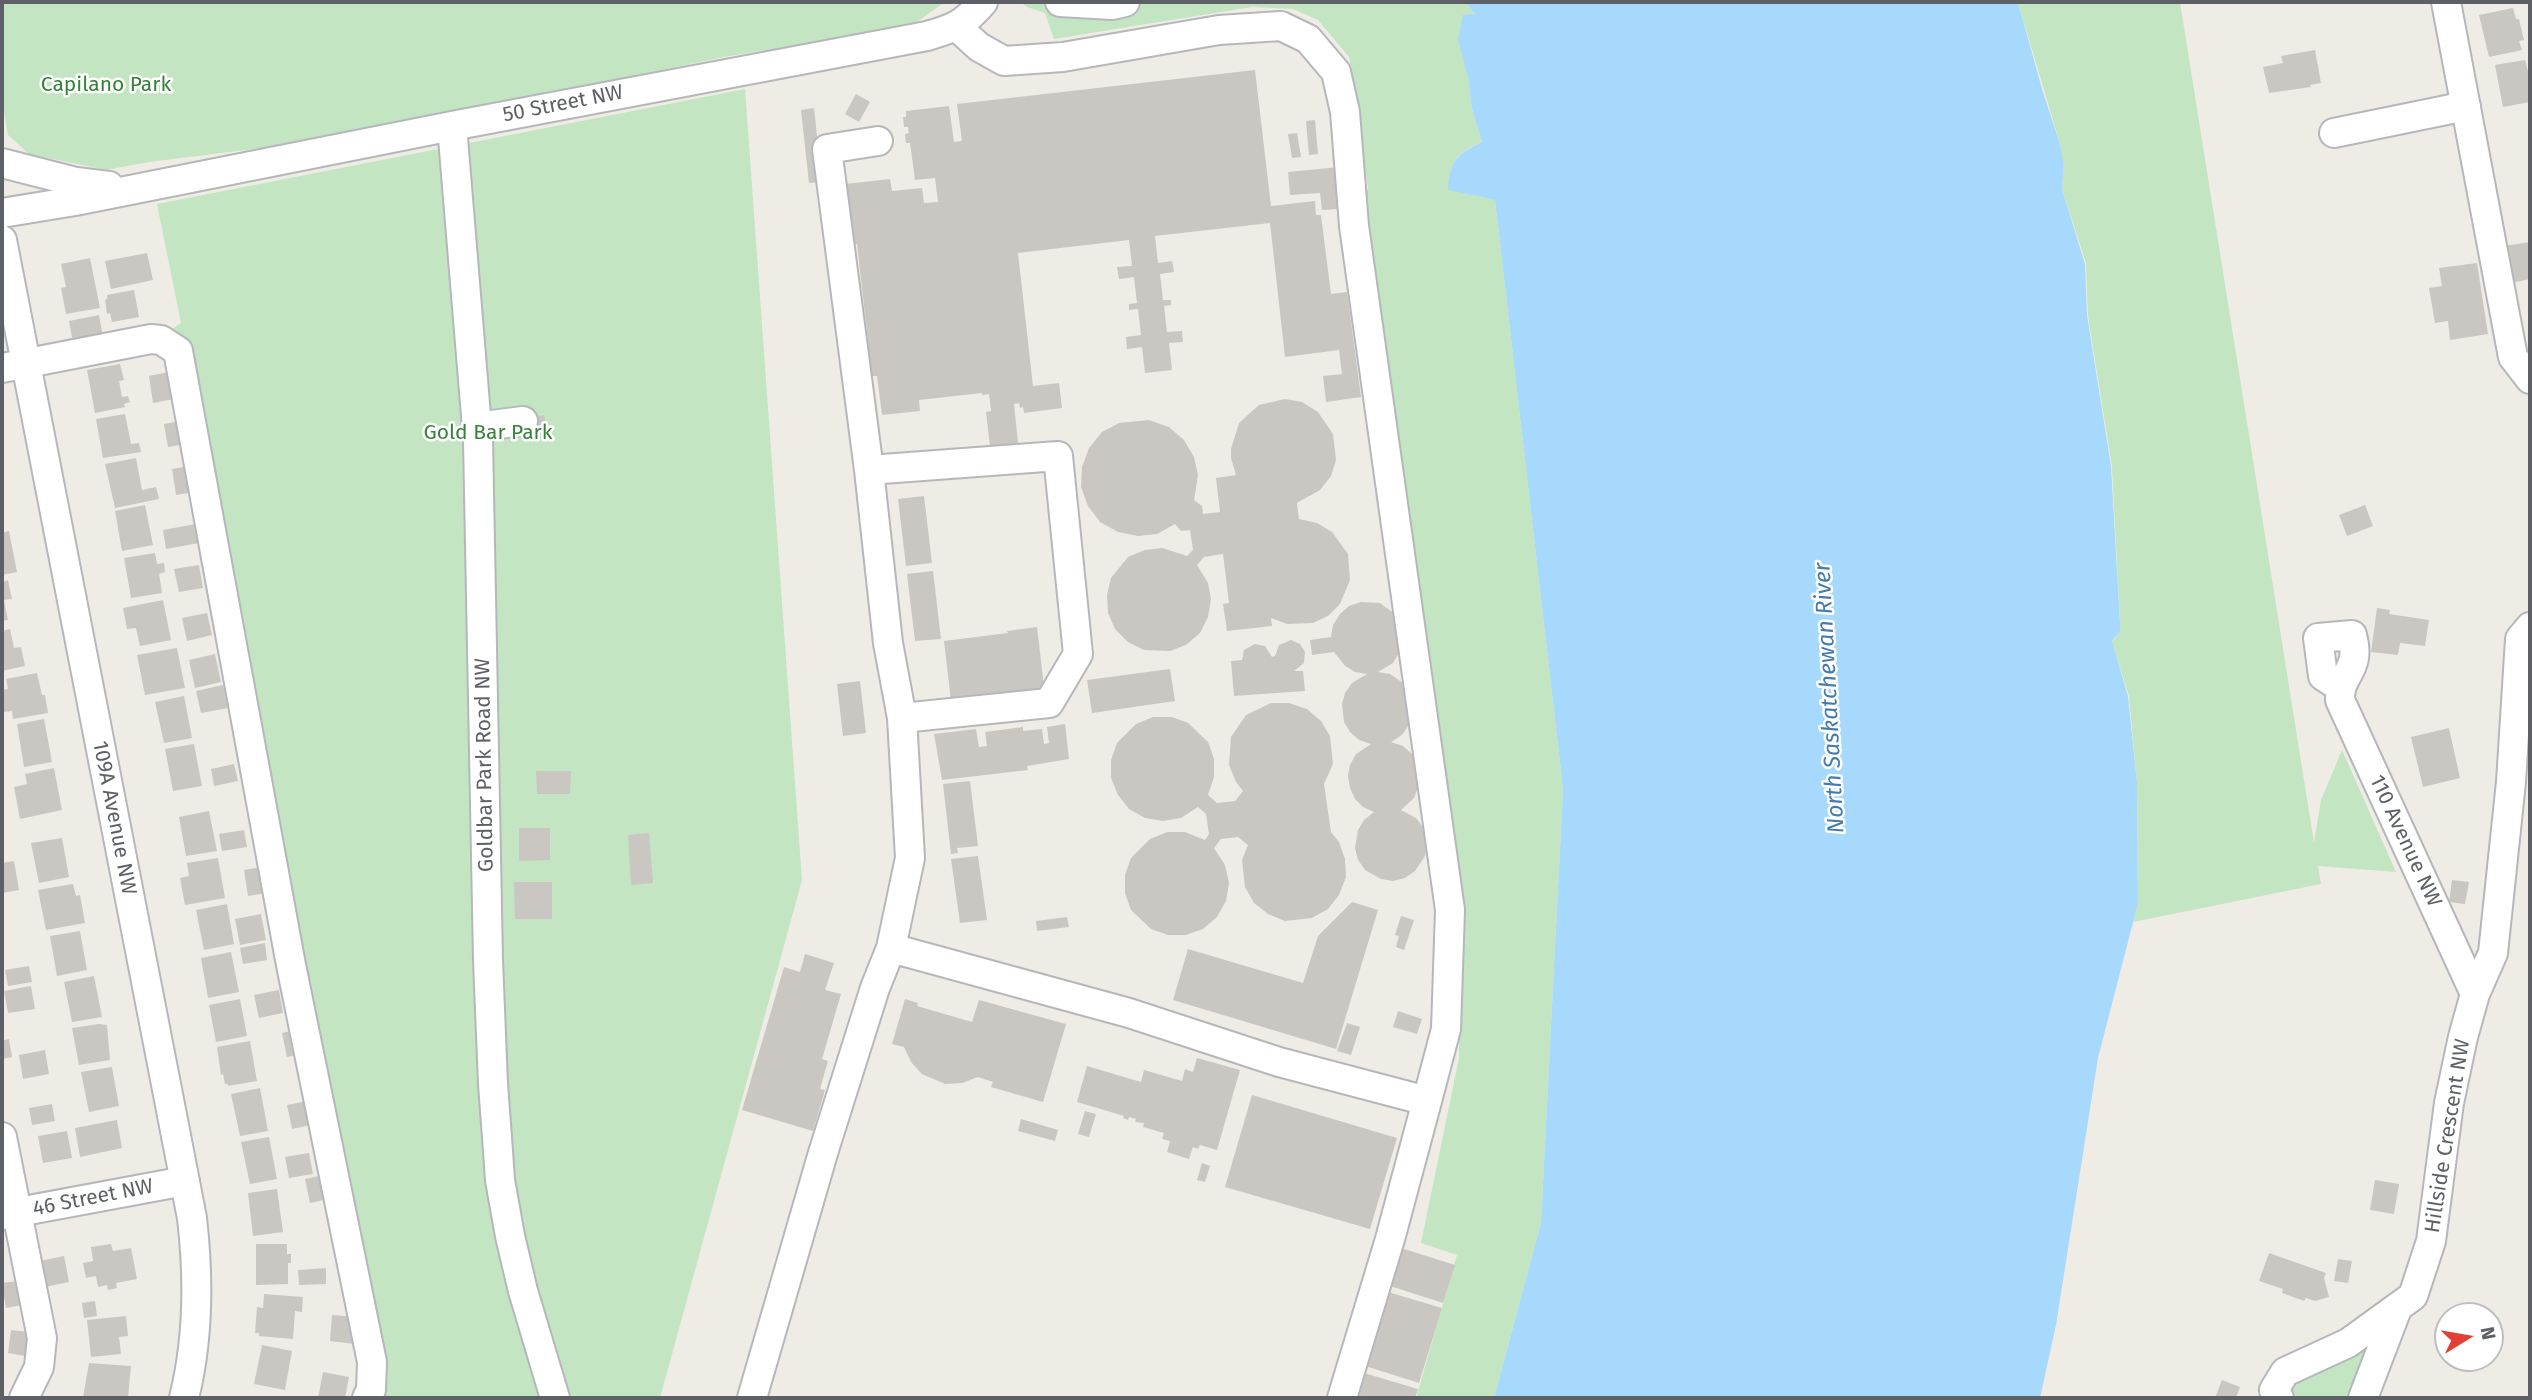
<!DOCTYPE html>
<html>
<head>
<meta charset="utf-8">
<style>
  body { margin:0 }
  #map { position:relative; width:2532px; height:1400px; overflow:hidden; background:#efece5; font-family:"Fira Sans",sans-serif }
  canvas { display:block }
  .frame { position:absolute; inset:0; border:4px solid #5d6065; pointer-events:none }
  .north { position:absolute; left:2434px; top:1302px; width:70px; height:70px; box-sizing:border-box; background:#fff; border:2px solid #bebfc1; border-radius:50%; rotate:79deg; font-size:19px; font-weight:700; line-height:28px; text-align:center; color:#5d6065 }
  .north::after { content:''; display:block; margin:auto; width:24px; height:32px; background:#e33f36; clip-path:polygon(50% 0,100% 100%,50% 72%,0 100%) }
</style>
</head>
<body>
<div id="map">
<canvas width="2532" height="1400"></canvas>
<div class="frame"></div>
<div class="north">N</div>
</div>
<script>
const g = document.querySelector('canvas').getContext('2d');
g.lineJoin = 'round';
function fillPath(path, color) { g.fillStyle = color; g.fill(path, 'evenodd'); }
function strokePath(path, color, width, dash) { g.strokeStyle = color; g.lineWidth = width; g.lineCap = dash ? 'butt' : 'round'; g.setLineDash(dash || []); g.stroke(path); }
function drawText(font, color, halo, rows, align = 'center') {
  g.font = font + ' "Fira Sans",sans-serif'; g.lineWidth = 5; g.setLineDash([]); g.textBaseline = 'middle'; g.strokeStyle = halo; g.fillStyle = color; for (const [text, x, y, turn = 0] of rows) {
    g.save(); g.translate(x, y); g.rotate((+turn || 0) * Math.PI / 180); g.textAlign = isNaN(turn) ? turn : align; if (halo) g.strokeText(text, 0, 0); g.fillText(text, 0, 0); g.restore();
  }
}
fillPath(new Path2D(`
  M2,2H945L911,26L724,57L334,139L149,162L106,170L29,154L8,135L2,100Z
  M1020,2H1465L1475,14L1468,78L1472,109L1482,142C1455,153 1450,162 1449,190L1495,200L1563,789L1541,1223L1494,1398H1416L1457,1255L1421,1243L1459,1058V905L1364,191L1368,189L1357,101L1349,57L1318,20L1293,9L1252,7L1054,39L1045,13L1027,7Z
  M2018,2H2180L2314,843L2321,800L2342,750L2396,872L2318,866L2321,884L2133,922L2138,903L2137,784L2129,696L2112,642L2120,632V623L2112,467L2088,316L2086,263L2062,189L2064,166L2060,144Z
  M745,89L802,880L660,1398H375L169,331L181,323L157,204Z
  M2383,1332L2352,1398H2299L2288,1390L2291,1382Z`), '#c3e5c2');
fillPath(new Path2D(`
  M1465,2H2018L2042,89L2060,144L2064,165L2062,189L2085,264L2087,315L2111,466L2120,623V632L2112,641L2128,696L2137,783L2138,903L2098,1058L2056,1325L2040,1398H1494L1541,1223L1563,789L1495,200L1448,190C1450,161 1456,154 1482,142L1472,109L1468,78L1458,39L1463,15L1475,14Z`), '#a7d9fc');
fillPath(new Path2D(`
  M2513,8L2516,19H2519L2524,40L2519,41L2522,50L2489,57L2479,15Z
  M2315,50L2321,83L2310,85L2311,87L2269,93L2263,67L2283,63L2281,56Z
  M2525,60L2530,79V102L2503,107L2495,65Z
  M1255,70L1271,206L1315,201L1316,215H1321L1331,294L1347,292L1361,397L1326,402L1323,376L1342,374L1339,350L1285,357L1270,223L1155,236L1158,263L1172,261L1174,272L1160,274L1163,300H1171V305L1164,306L1167,332L1182,331L1183,342L1169,343L1172,370L1145,373L1142,347L1127,349L1126,337L1141,335L1138,309L1129,310V304L1137,303L1134,277L1119,279L1117,267L1132,266L1129,240L1018,253L1033,386L1059,383L1062,408L1024,413L1023,407L1020,408L1019,403L1014,404L1019,452L991,455L986,412L991,411L989,394L982,395V393L919,400L920,411L882,415L877,376H872L857,244H852L845,184L890,179L892,191L922,188L924,203L938,202L935,178L915,180L910,143H906L905,134L909,133L908,127H904L903,117H906V111L949,106L954,142L962,141L957,104Z
  M856,94L870,102L859,122L845,114Z
  M814,108L822,182L809,183L801,110Z
  M1315,120L1318,154L1309,155L1306,121Z
  M1297,133L1301,157L1292,158L1288,134Z
  M1339,167L1342,202L1337,203L1338,209L1322,210L1320,193L1290,195L1288,172Z
  M2530,242V279L2511,283L2504,246Z
  M147,253L153,280L111,289L105,261Z
  M90,258L100,308L66,314L61,288L66,287L61,264Z
  M2477,263L2488,334L2450,340L2448,321L2435,323L2429,288L2442,286L2439,268Z
  M134,290L139,317L112,322L110,313L107,314L105,300L107,299V295Z
  M99,315L104,342L74,348L69,321Z
  M120,364L124,380L119,381L122,397L128,396L130,402L124,404L125,407L95,413L87,370Z
  M174,371L179,398L153,403L149,376Z
  M1285,399L1302,402L1318,412L1333,434L1336,460L1331,476L1320,490L1297,503L1299,519L1317,523L1332,532L1348,554L1350,580L1340,604L1328,616L1313,623L1287,624L1271,618L1272,626L1227,631L1223,604L1229,603L1223,554L1204,557L1197,565L1208,583L1211,599L1208,617L1200,633L1186,645L1170,651L1144,650L1128,642L1115,629L1108,613L1107,595L1111,578L1128,557L1145,550L1162,548L1187,556L1193,550L1190,530L1181,531L1175,524L1157,534L1138,536L1118,532L1100,522L1088,506L1081,487L1082,467L1089,448L1102,432L1119,423L1149,420L1169,427L1184,440L1194,457L1198,475L1194,500L1202,506L1203,514L1220,512L1216,478L1236,475L1231,458V449L1239,423L1259,405Z
  M125,414L131,444L139,443L141,452L103,458L96,419Z
  M544,415L546,427L538,429L535,417Z
  M181,421L185,444L168,447L164,424Z
  M136,458L142,490L156,487L159,499L115,508L105,464Z
  M190,466L195,492L176,495L172,469Z
  M924,496L932,563L906,566L898,499Z
  M145,505L153,545L122,551L115,511Z
  M2365,505L2373,526L2347,536L2339,515Z
  M201,523L205,542L166,549L163,530Z
  M9,531L17,572L2,575V533Z
  M155,553L157,564L164,563L165,572L159,574L162,593L131,598L124,558Z
  M199,565L203,588L179,592L174,569Z
  M933,571L941,639L915,641L907,574Z
  M8,580L12,599L4,600L8,620L2,621V582Z
  M163,600L171,640L140,646L136,628L127,629L123,608Z
  M1361,602L1380,603L1395,614L1402,648L1393,663L1378,672L1390,674L1406,685L1412,720L1402,735L1391,742L1403,746L1412,754L1416,759L1420,782L1414,798L1401,810L1416,818L1423,827L1427,844L1425,856L1415,871L1405,878L1393,881L1381,879L1365,870L1358,860L1355,848L1358,830L1364,820L1374,812L1363,807L1355,799L1350,788L1348,776L1350,765L1356,754L1371,744L1359,740L1350,732L1344,722L1342,704L1345,693L1352,683L1367,674L1355,672L1345,666L1334,652L1312,655L1310,640L1331,637L1333,625L1340,614L1349,606Z
  M2377,608L2390,610L2389,614L2429,620L2425,646L2400,643L2398,655L2371,652Z
  M207,613L212,635L187,641L182,618Z
  M1037,627L1045,695L951,701L944,641L1008,633L1007,631Z
  M10,629L14,648L21,647L25,666L2,671V631Z
  M1291,640L1300,644L1305,652L1304,663L1294,671H1303L1305,691L1234,696L1231,661L1242,660L1244,650L1255,644L1265,646L1272,657L1275,656L1279,645Z
  M177,648L185,688L145,695L137,655Z
  M215,654L221,682L195,688L189,660Z
  M1170,669L1175,701L1092,713L1087,680Z
  M37,673L42,695H45L48,713L13,719L12,711L4,712L2,702V690L8,689L6,679Z
  M860,681L866,733L843,736L837,684Z
  M223,685L228,708L201,713L196,691Z
  M184,696L192,738L164,743L155,702Z
  M1271,703H1289L1307,709L1321,721L1330,736L1333,764L1324,784L1331,832L1339,842L1345,859L1346,877L1339,895L1328,909L1312,918L1285,921L1268,914L1254,903L1245,887L1242,860L1248,845L1238,837L1221,839L1214,848L1225,865L1229,883L1226,901L1217,917L1203,929L1186,935H1168L1151,929L1131,910L1125,893V875L1131,858L1150,839L1167,832H1185L1205,840L1209,834L1206,814L1198,807L1181,818L1163,821L1145,818L1129,809L1118,795L1111,778V760L1117,743L1136,724L1153,717H1172L1188,723L1208,742L1214,759V777L1208,795L1217,803L1235,801L1243,791L1236,782L1229,765L1231,737L1246,715Z
  M44,719L52,762L24,767L17,724Z
  M1065,724L1069,759L1027,766L1028,770L942,780L934,734L976,729L979,747L987,746L985,732L1023,727V731L1042,729L1044,744L1049,743L1047,727Z
  M2449,728L2460,778L2423,787L2411,737Z
  M194,744L202,786L173,791L165,749Z
  M234,764L238,781L214,786L211,769Z
  M54,768L62,810L20,819L14,787L27,784L25,774Z
  M536,771H571L570,794H537Z
  M970,781L978,846L957,848L958,853L951,854L943,784Z
  M209,811L217,851L186,856L179,817Z
  M519,828H550V860L519,861Z
  M244,830L247,847L222,851L219,834Z
  M649,833L653,883L631,885L628,835Z
  M62,838L69,877L39,883L31,843Z
  M978,856L987,920L960,923L951,859Z
  M218,858L225,898L185,905L180,878L189,876L187,863Z
  M14,861L19,890L2,893V863Z
  M268,866L272,892L248,896L244,870Z
  M2452,880L2469,882L2465,904L2449,902Z
  M514,882H552V919H515Z
  M73,884L76,896L80,895L85,923L46,930L38,890Z
  M1352,902L1378,910L1336,1049L1173,1000L1188,949L1303,983L1318,936Z
  M227,904L234,944L204,950L196,910Z
  M261,914L266,940L240,945L235,919Z
  M1401,916L1414,920L1404,950L1396,947L1399,936L1395,935Z
  M1067,917L1069,927L1037,931L1036,921Z
  M80,931L87,970L57,976L50,936Z
  M265,943L267,960L243,964L240,948Z
  M231,952L239,992L208,998L201,958Z
  M805,954L834,963L825,990L841,994L822,1059L828,1061L820,1089L825,1090L813,1131L742,1110L784,967L800,972Z
  M29,966L32,982L8,986L5,970Z
  M94,976L102,1017L72,1022L64,982Z
  M31,986L35,1009L8,1013L4,991Z
  M279,990L283,1013L259,1018L254,995Z
  M240,999L247,1036L216,1042L209,1005Z
  M905,999L918,1003L917,1006L972,1022L979,1000L1066,1024L1043,1102L991,1087L993,1082L978,1077L962,1083L945,1084L922,1074L911,1062L904,1047L892,1044Z
  M1398,1011L1422,1019L1417,1034L1393,1027Z
  M1347,1023L1360,1027L1351,1055L1337,1051Z
  M99,1024L107,1025L110,1060L79,1065L72,1028Z
  M300,1029L305,1053L287,1057L282,1033Z
  M9,1039L12,1057L2,1059V1041Z
  M250,1041L257,1081L228,1086V1084H225L223,1074L221,1075L217,1047Z
  M45,1050L49,1074L23,1079L19,1055Z
  M1197,1058L1240,1070L1217,1150L1200,1145L1198,1149L1193,1147L1189,1159L1167,1152L1170,1141L1162,1139L1164,1133L1143,1127L1144,1123L1135,1122L1136,1119L1129,1117L1128,1120L1123,1118L1124,1116L1077,1102L1087,1066L1141,1082L1144,1070L1182,1081L1185,1069L1193,1072Z
  M112,1067L119,1106L89,1112L81,1072Z
  M260,1088L268,1131L240,1136L231,1094Z
  M1252,1095L1397,1138L1370,1229L1225,1187Z
  M312,1100L316,1124L292,1129L287,1105Z
  M52,1104L55,1121L32,1125L29,1108Z
  M1085,1111L1096,1114L1089,1137L1078,1134Z
  M1021,1119L1058,1130L1055,1141L1018,1131Z
  M117,1120L122,1148L80,1157L75,1128Z
  M67,1131L72,1158L43,1163L38,1136Z
  M269,1137L277,1179L250,1184L241,1142Z
  M309,1153L313,1174L289,1178L285,1157Z
  M1202,1163L1210,1166L1205,1182L1197,1180Z
  M328,1174L333,1198L310,1203L305,1179Z
  M2375,1180L2399,1184L2394,1214L2370,1210Z
  M277,1189L283,1232L253,1236L248,1193Z
  M111,1244L113,1251L131,1248L137,1279L116,1283L117,1288L108,1290L107,1285L98,1287L96,1276L86,1278L83,1263L93,1261L91,1247Z
  M256,1244H287V1254H291V1263H288V1284L256,1285Z
  M1401,1248L1455,1265L1443,1303L1390,1286Z
  M2269,1253L2326,1273L2324,1278L2329,1297L2315,1301L2306,1298L2304,1301L2282,1293L2283,1289L2259,1281Z
  M64,1256L69,1282L45,1287L40,1261Z
  M2338,1259L2352,1261L2348,1283L2334,1281Z
  M326,1268V1284L299,1285L298,1270Z
  M18,1281L22,1305L6,1308L2,1283Z
  M1388,1292L1442,1308L1419,1383L1365,1366Z
  M264,1294L303,1297L302,1312L295,1311L293,1339L259,1336V1333H255L257,1307L263,1308Z
  M95,1301L97,1316L84,1318L82,1303Z
  M332,1315L358,1317L355,1344L330,1341Z
  M126,1316L128,1336L119,1337L121,1354L91,1357L87,1320Z
  M11,1330L29,1332L25,1356L8,1353Z
  M262,1345L292,1351L285,1390L254,1384Z
  M89,1363L131,1366L128,1398H83Z
  M323,1372L349,1377L345,1398H318Z
  M1364,1373L1418,1389L1415,1398H1357Z
  M2222,1380L2240,1387L2236,1398H2215Z`), '#cac7c2');
const minor = new Path2D(`
  M1060,2L1112,5L1125,2
  M2446,2L2513,357L2530,379
  M452,126L478,440L488,960L493,1084L498,1151L500,1180L510,1236L523,1291L555,1398
  M2334,133L2466,106
  M2,163L76,182L109,186
  M2,213L75,201L452,126L927,36C955,28 964,24 983,2
  M2,240L192,1218C199,1279 199,1338 184,1398
  M2,368L151,339L161,340L178,351L291,965L372,1362L371,1390L367,1398
  M476,427L523,421
  M869,470L1058,456L1078,654L1049,703L902,718
  M2340,687L2323,676L2318,638L2352,635C2362,671 2339,673 2340,700L2475,994
  M891,948L1129,1013L1279,1062L1427,1101L1446,1029L1450,910L1354,226L1345,112L1336,72L1308,39L1281,26L1219,30L1063,57L1004,61L979,47L956,26
  M2,1137L42,1338L39,1367L24,1398
  M2,1215L185,1181
  M752,1398L823,1153L875,988L891,948L910,858L902,718L888,643L869,470L827,149L878,141
  M1342,1398L1390,1239L1427,1101
  M2279,1398L2274,1390L2285,1372L2348,1343L2413,1296L2431,1241L2449,1103L2463,1037L2475,994L2493,953L2511,782L2520,639L2530,627
  M2363,1398L2397,1309`);
strokePath(minor, '#b5b7bb', 32);
strokePath(minor, '#fff', 28);
drawText('21px', '#378139', '#fff', [
  ["Capilano Park",106,85],
  ["Gold Bar Park",488,433]
]);
drawText('21px', '#5d6065', '#fff', [
  ["50 Street NW",563,104,-11],
  ["Goldbar Park Road NW",485,765,-91],
  ["109A Avenue NW",114,818,79],
  ["110 Avenue NW",2405,841,65],
  ["Hillside Crescent NW",2448,1136,-81],
  ["46 Street NW",93,1198,-11]
]);
drawText('italic 23px', '#447aae', '#fff', [
  ["North Saskatchewan River",1830,698,-93]
]);
</script>
</body>
</html>
